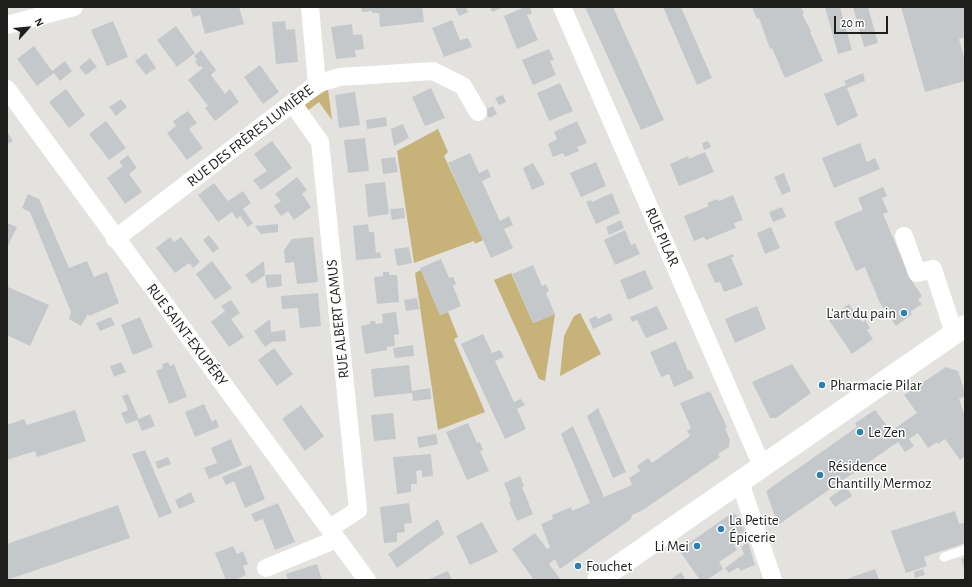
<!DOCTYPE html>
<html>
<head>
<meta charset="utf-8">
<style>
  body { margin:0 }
  #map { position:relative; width:972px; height:587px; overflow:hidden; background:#e3e2df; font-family:"Alegreya Sans",sans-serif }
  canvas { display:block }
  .frame { position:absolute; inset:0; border:8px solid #1e1e1d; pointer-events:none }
  .north { position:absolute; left:8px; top:8px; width:40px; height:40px; -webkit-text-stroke:3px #fff; paint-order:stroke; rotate:63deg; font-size:11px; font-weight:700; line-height:16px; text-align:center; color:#1e1e1d }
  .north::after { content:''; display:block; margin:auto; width:14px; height:18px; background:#1e1e1d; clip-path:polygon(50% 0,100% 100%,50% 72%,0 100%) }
  .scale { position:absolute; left:834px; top:16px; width:54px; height:18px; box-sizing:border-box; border:2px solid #1e1e1d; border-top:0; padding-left:5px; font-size:12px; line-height:14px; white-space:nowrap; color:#1e1e1d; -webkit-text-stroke:3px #fff; paint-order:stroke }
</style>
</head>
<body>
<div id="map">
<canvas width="972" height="587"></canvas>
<div class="frame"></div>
<div class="north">N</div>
<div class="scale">20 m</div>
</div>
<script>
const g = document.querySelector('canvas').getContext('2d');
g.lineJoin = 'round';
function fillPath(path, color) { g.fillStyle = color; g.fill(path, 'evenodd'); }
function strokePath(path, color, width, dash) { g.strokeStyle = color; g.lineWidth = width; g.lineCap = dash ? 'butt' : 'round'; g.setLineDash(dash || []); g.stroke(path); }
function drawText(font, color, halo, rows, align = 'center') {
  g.font = font + ' "Alegreya Sans",sans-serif'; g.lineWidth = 3; g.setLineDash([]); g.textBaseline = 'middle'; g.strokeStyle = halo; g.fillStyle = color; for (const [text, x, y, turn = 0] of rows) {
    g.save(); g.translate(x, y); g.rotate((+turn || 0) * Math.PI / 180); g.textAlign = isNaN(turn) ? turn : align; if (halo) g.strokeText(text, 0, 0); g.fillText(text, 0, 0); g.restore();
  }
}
fillPath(new Path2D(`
  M328,89L332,120L319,102L307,111L304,105Z
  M438,129L448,152L444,156L483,240L475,244L474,241L414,263L397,151Z
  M421,270L440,315L448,312L458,337L454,339L485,412L438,430L415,273Z
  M511,273L533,323L555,314L545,381L539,379L494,280Z
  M580,313L601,354L560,376L564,336L574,316Z`), '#c7b27a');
fillPath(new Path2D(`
  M190,7H239L244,24L205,34L200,15L193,17Z
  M361,7H422L424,22L380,27L379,13H372V11L362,12Z
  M455,7H466L468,12L459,16Z
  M490,7H504L492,12Z
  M525,7H530L532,13L527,15L538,40L517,49L504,16Z
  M585,7H613L664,120L641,130Z
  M663,7H681L712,78L697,85Z
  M752,7H801L804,14H802L811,31L810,32L823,61L785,78L772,48L770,49L759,18L757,19Z
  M825,7H840L852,50L838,54Z
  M853,7H868L878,43L864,47Z
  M901,7H965V37L959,39L965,61V81L925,92Z
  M452,20L460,40L468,38L472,47L444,57L432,28Z
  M113,21L128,57L107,66L91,30Z
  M285,21L286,30L295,29L298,62L276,64L272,22Z
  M352,24L353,35L362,34L364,49L355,50L356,57L336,59L331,27Z
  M176,26L195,53L177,67L157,40Z
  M34,46L52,71L65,61L72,71L60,81L54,73L37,86L17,59Z
  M549,49L554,60L550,61L556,75L533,85L522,60Z
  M201,50L216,70L211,75L225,94L230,89L239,102L215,121L205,108L208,106L188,80L203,68L201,66L199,67L195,62L197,60L194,56Z
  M146,53L156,68L146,75L135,61Z
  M90,58L97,67L86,75L79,67Z
  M260,65L279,92L263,104L244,77Z
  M863,73L865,81L847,88L858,116L837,126L824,94L846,85L844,81Z
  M560,83L573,111L549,121L537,93Z
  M431,88L445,118L425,126L412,97Z
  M66,89L85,115L69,128L49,102Z
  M355,92L360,125L339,128L335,95Z
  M503,95L506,102L499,105L495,98Z
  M121,99L127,107L116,116L109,107Z
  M493,106L497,114L489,118L485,110Z
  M188,111L197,123L189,129L203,148L187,160L167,133L176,126L173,121Z
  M386,117L387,126L367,129L366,120Z
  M106,121L126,148L109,160L89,134Z
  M577,121L587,143L577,147L579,151L565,157L563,153L553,157L548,144L557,139L554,132Z
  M403,124L409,138L394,146L391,129Z
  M8,133L13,141L7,144V134Z
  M365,138L369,171L348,173L344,140Z
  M272,141L292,168L261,190L253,180L267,171L254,154Z
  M708,141L711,147L704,150L702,143Z
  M860,143L867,162L875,158L880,169L834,188L822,158Z
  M705,152L714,172L679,186L670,164L688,156L689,159Z
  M470,153L479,173L488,169L491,177L482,181L500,221L509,216L513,225L504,229L513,248L491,258L448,163Z
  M128,155L137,168L129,174L142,192L125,204L107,178L123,166L119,162Z
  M395,157L398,172L383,174L381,159Z
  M596,162L606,186L581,197L570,173Z
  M533,163L545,184L532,190L523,168Z
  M784,173L791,191L782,195L774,177Z
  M297,177L307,190L302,194L311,207L294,220L288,211L281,216L274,206L281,201L275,194Z
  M385,182L389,214L368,217L365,184Z
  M214,183L228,201L243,191L251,203L243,209L253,223L248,227L240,216L237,219L232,212L218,222L198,195Z
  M883,187L887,196L882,198L888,212L883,214L910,278L922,296L918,300L922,304L910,312L912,314L896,326L879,301L865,267L856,271L834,222L863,210L858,198Z
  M612,193L620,213L596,224L586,202L591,200L592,202Z
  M28,194L39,199L69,268L87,261L94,277L107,272L119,303L89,316L88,314L81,326L69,319L71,312L30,212L22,208Z
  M733,195L743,220L734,223L736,228L706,240L704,237L694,241L684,216L709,206L707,203L718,199L719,201Z
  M782,207L786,217L773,222L769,212Z
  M404,208L405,218L392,220L390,209Z
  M621,220L624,228L609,235L606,227Z
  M7,223L17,227L7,248Z
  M278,224V232L261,234L255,226Z
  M368,224L369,232H374L376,253L380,252L381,258L356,260L353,226Z
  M771,227L780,248L765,254L757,233Z
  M625,230L631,245L635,243L640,254L615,265L604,240Z
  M209,235L219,248L213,253L203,240Z
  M170,237L174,242L181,237L200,262L193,268L189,263L175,273L156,248Z
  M313,237L318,282L297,284L294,262L285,263L284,250L292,239Z
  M409,247L412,263L397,266L394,249Z
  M733,254L734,257H731L743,285L724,292L720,282L715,283L707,264Z
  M441,259L449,278L453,277L456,284L453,286L461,306L440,315L420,268Z
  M212,261L232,288L215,300L196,274Z
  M264,261L265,275L252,284L245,275Z
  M533,265L542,286L546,284L549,291L546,293L555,314L533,323L512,274Z
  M645,270L653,289L628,300L620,280Z
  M383,272H389V275H397L399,302L377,304L374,277L383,276Z
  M281,274L282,286L267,288L265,275Z
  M8,287L49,305L30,346L7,335Z
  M318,293L321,326L300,328L298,308L282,309L281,296Z
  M417,298L419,309L406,311L404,300Z
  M231,300L240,313L231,319L244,337L229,347L211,322L225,311L221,306Z
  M849,304L862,322L865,320L870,328L867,330L873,339L852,354L828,319Z
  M657,306L668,329L646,338L637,320L632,322L630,317Z
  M757,306L766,329L735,343L725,319Z
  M396,312L399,334L394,335L395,346L387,347V350L365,354L361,326L370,324V321H375L376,324L383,323L382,314Z
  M610,313L613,320L593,329L589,319L596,316L598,319Z
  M111,317L115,325L100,331L96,323Z
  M140,317L153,347L133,355L121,325Z
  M270,319L271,332L285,330L286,341L272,342L265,347L254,331Z
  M483,334L492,353L500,350L504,357L495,361L514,402L521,399L525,405L517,409L526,429L505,439L461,344Z
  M676,341L688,371L690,370L694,378L674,387L669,374L661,377L650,352Z
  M413,345L414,356L395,358L393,348Z
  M274,348L293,374L277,386L258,360Z
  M121,362L126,372L114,377L110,366Z
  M168,362L170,366L174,364L187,397L169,404L156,371L163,368L162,364Z
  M792,364L811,393L776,418H770L752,382Z
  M409,365L412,391L430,388L431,399L413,401L412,393L374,397L371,369Z
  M946,367L958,371L965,392V396L959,399L965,416V456L960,460L945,439L938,444L937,442L928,448L918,433L909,439L914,446L905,452L898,442L778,525L766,491L857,427L855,423L875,410L891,431L917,413L904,395Z
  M710,391L727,427L725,428L730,440L729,447L718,454L720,457L643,510L632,515L631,519L560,569L555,559L549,564L561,580H534L512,549L535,533L547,549L550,547L541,524L553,519L552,515L571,507L572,511L590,503L561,434L573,426L604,497L632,485L629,478L640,471L637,466L648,458L652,463L690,436L687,431L691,428L680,403Z
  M128,394L139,419L150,414L155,426L142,431L137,420L126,424L121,413L128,410L122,396Z
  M204,404L212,422L216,419L219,427L195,437L185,412Z
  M301,405L324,436L305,451L282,419Z
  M598,408L626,472L613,478L587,416Z
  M75,410L86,441L37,457L35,451L7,460V425L24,419L27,425Z
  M393,413L396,439L374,441L371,415Z
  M468,423L477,443L480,442L483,450L480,451L489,471L467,480L446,432Z
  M436,434L438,444L419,448L417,437Z
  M231,439L242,465L209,479L204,468L217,463L211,448Z
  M145,450L172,513L159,518L132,454Z
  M431,454L433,476L422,477V470L416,471L417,484H411V492L397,494L393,457Z
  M168,457L171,464L158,469L155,462Z
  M251,465L265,499L245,508L234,481L226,485L222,477Z
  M520,476L524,486L522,487L533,514L517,521L509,502L511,501L504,483Z
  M846,486L852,496L835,507L829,498Z
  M191,492L195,502L179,509L175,500Z
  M278,503L295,542L275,550L263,519L255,522L251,514Z
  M409,503L412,523L404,524L405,532L397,533V542L384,543L380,507Z
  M118,505L130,538L7,580V544Z
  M955,511L959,524L965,522V543L924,557L927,566L906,573L891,531Z
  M732,513L739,516L746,537L734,545L737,550L719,562L723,569L707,580H700L679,550Z
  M438,519L444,534L397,568L388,554Z
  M482,522L498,552L470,565L456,536Z
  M748,542L755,565L740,571L739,567L729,573L725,568L744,554L741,547Z
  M233,546L237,554L243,551L248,564L243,566L246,575L235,580H226L215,553Z
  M965,558V571L961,559Z
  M317,564L322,580H288L286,574Z
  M875,569L879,580H844Z
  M923,569L925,575L915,578L914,572Z
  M448,571L452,580H427Z
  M681,572L686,580H670Z`), '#c5c8ca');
strokePath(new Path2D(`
  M944,557L965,550`), '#fff', 9);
strokePath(new Path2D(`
  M310,7L317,84
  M562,7L762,466
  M7,25L74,7
  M7,89L367,580
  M293,104L320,142L358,510L330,528
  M904,236L917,273L933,269L954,333
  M115,239L317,84L339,77L433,71L463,86L478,112
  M740,482L773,580
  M266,568L337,539`), '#fff', 18);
strokePath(new Path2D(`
  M598,580L965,326`), '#fff', 22);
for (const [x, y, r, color] of [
  [904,313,4,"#307fb1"],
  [822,385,4,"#307fb1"],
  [860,432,4,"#307fb1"],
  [820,475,4,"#307fb1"],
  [721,529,4,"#307fb1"],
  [697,546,4,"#307fb1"],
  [578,566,4,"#307fb1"]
]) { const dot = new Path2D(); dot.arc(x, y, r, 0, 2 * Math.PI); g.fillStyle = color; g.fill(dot); strokePath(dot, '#fff', 1.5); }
drawText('15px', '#1e1e1d', '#fff', [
  ["RUE DES FRÈRES LUMIÈRE",250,136,-38],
  ["RUE PILAR",662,237,66],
  ["RUE ALBERT CAMUS",338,319,-96],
  ["RUE SAINT-EXUPÉRY",187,335,53]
]);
drawText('15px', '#1e1e1d', '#fff', [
  ["L'art du pain",896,313,"right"],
  ["Pharmacie Pilar",830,385],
  ["Le Zen",868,432],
  ["Résidence",828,466],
  ["Chantilly Mermoz",828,483],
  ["La Petite",729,520],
  ["Épicerie",729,537],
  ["Li Mei",689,546,"right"],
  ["Fouchet",586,566]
], 'left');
</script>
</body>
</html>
